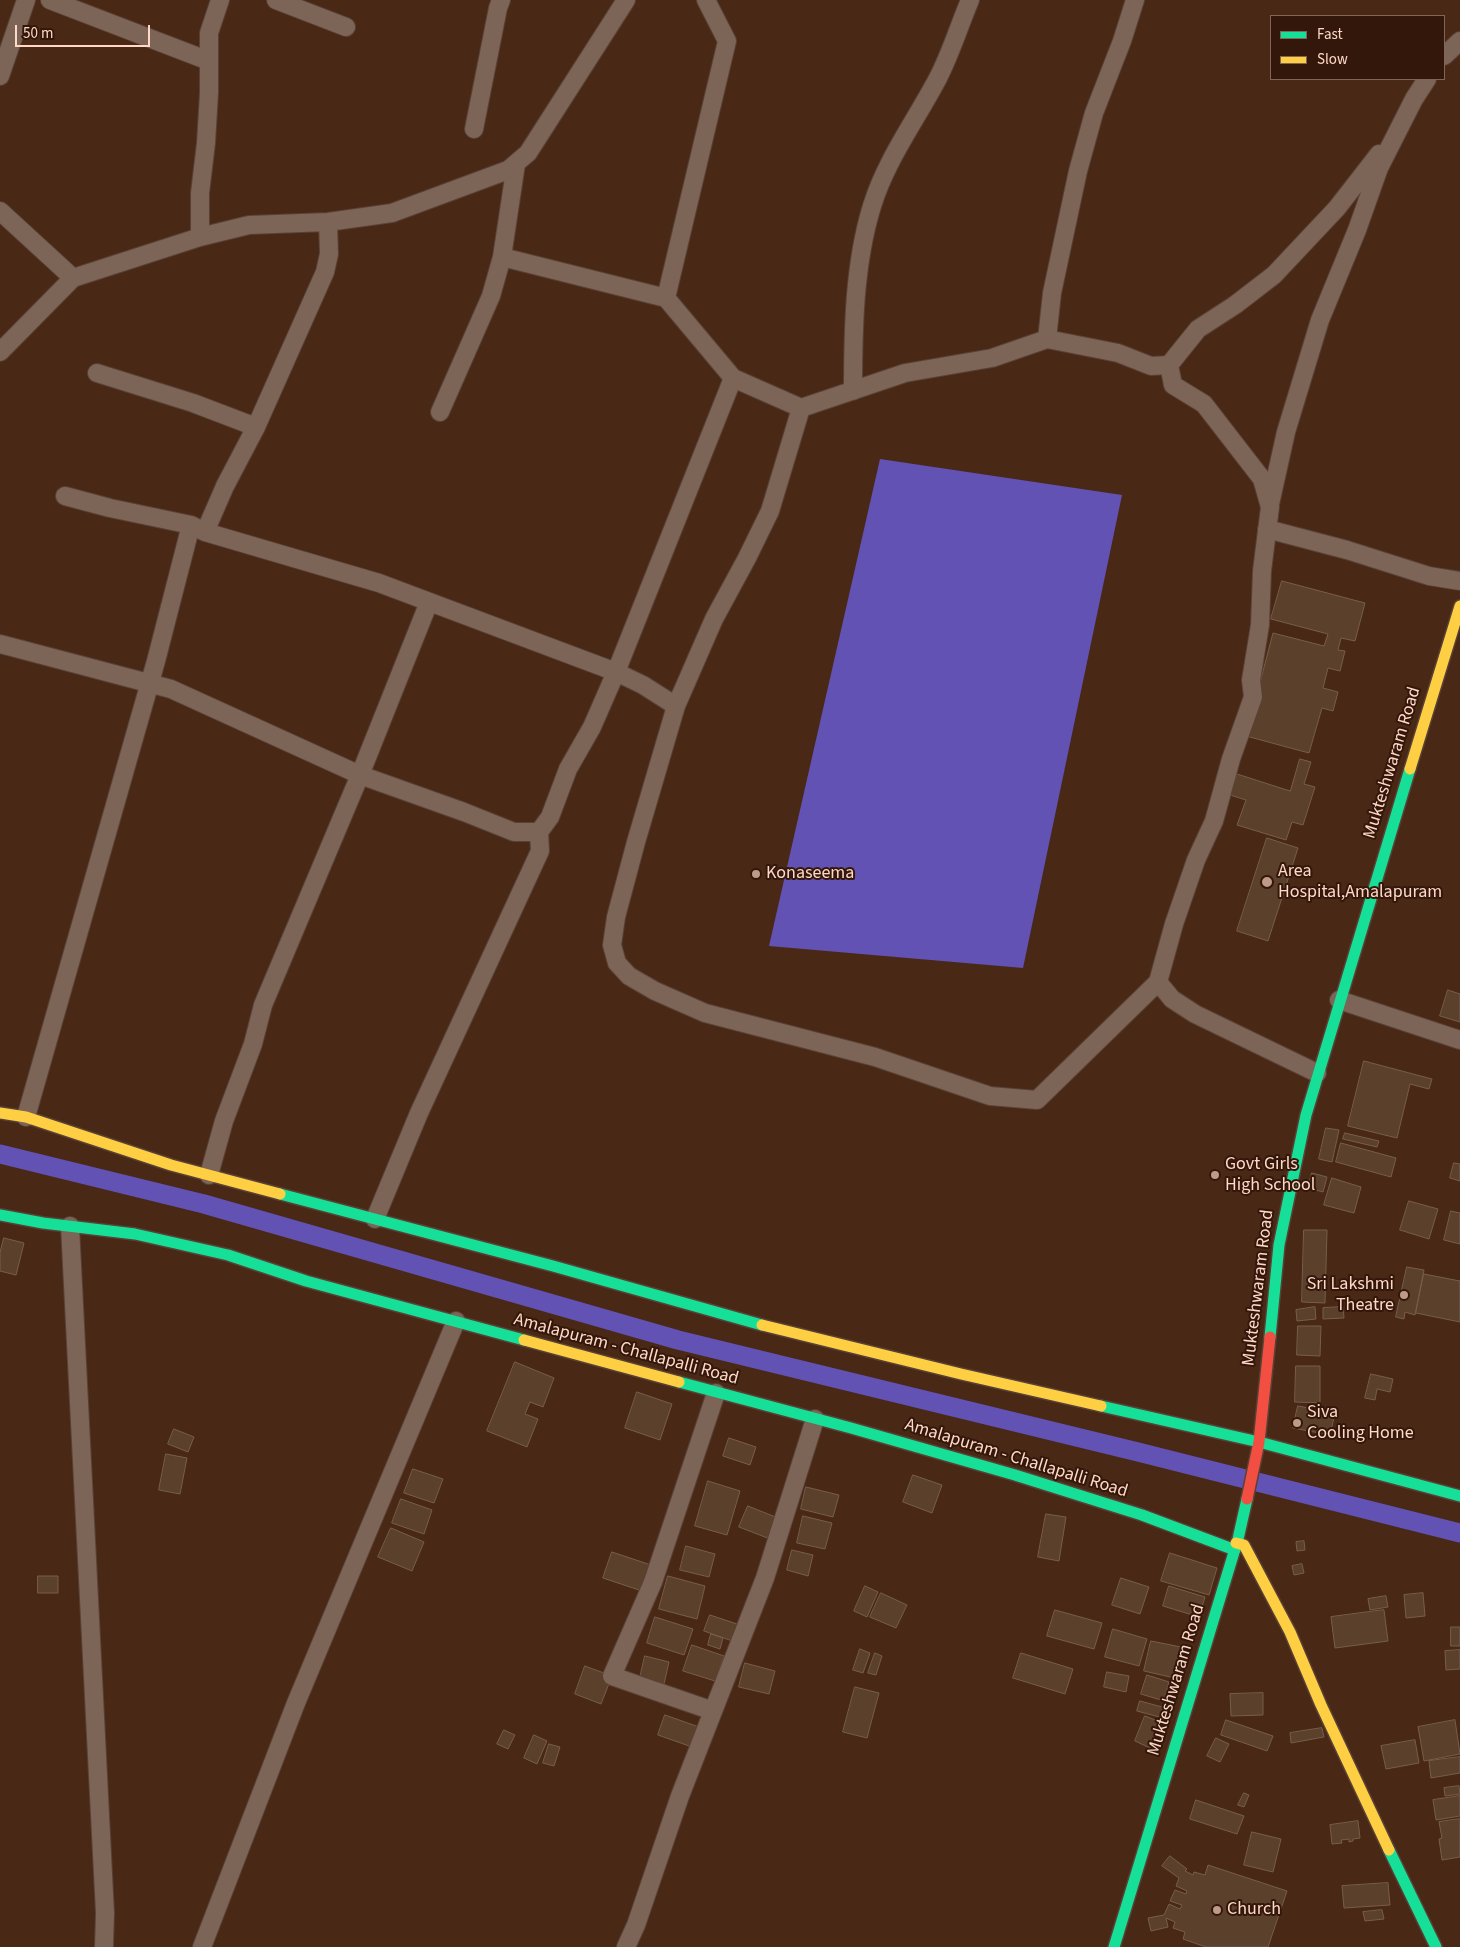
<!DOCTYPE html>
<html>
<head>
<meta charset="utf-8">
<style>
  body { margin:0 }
  #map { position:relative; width:1460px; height:1947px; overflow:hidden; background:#492816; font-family:"Source Sans 3",sans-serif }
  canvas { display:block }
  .legend { position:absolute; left:1270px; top:15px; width:175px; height:65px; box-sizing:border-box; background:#32170a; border:1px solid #846456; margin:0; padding:6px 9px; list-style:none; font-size:15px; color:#ffd8c7 }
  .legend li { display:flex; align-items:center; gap:10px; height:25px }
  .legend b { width:25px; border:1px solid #846456 }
  .scale { position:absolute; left:15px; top:25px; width:135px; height:22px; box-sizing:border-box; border:2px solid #ffd8c7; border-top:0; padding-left:6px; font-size:15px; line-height:18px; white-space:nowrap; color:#ffd8c7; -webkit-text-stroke:4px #32170a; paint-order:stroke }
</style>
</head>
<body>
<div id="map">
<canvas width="1460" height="1947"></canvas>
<ul class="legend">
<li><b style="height:6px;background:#16e098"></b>Fast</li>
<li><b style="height:6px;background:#ffcf43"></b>Slow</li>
</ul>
<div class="scale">50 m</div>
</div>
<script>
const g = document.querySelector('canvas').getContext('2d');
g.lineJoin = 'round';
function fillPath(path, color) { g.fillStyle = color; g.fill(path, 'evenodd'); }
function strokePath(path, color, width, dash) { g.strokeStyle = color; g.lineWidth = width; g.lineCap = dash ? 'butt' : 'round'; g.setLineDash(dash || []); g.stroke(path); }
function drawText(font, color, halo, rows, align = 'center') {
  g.font = font + ' "Source Sans 3",sans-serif'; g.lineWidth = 4; g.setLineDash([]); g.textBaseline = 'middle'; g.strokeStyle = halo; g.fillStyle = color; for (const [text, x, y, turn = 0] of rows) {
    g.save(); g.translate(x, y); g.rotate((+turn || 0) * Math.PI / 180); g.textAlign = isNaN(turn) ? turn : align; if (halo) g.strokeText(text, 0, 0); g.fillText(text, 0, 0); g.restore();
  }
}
fillPath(new Path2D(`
  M880,459L1122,495L1023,968L769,946Z`), '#6252b4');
strokePath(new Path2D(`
  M0,1154L204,1204L678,1340L1138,1452L1460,1533`), '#6252b4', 19);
const building = new Path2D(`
  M1282,581L1365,603L1355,641L1341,638L1338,650L1345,651L1340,671L1328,668L1323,688L1338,692L1333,711L1322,708L1309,753L1246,736L1273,633L1324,646L1328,634L1271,619Z
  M1300,759L1311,762L1304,784L1315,787L1303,825L1292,822L1286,840L1237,825L1246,800L1230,795L1237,774L1290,791Z
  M1267,838L1298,848L1268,941L1237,931Z
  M1448,990L1460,994V1022L1440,1016Z
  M1364,1061L1432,1079L1429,1089L1410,1084L1397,1138L1348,1126Z
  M1326,1128L1339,1130L1332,1162L1319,1159Z
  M1345,1133L1379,1141L1377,1147L1343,1139Z
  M1341,1143L1396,1158L1391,1177L1336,1162Z
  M1454,1163L1460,1164V1181L1450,1178Z
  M1312,1173L1327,1177L1323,1192L1308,1188Z
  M1332,1178L1361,1187L1354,1213L1324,1205Z
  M1409,1201L1438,1209L1429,1239L1400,1230Z
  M1451,1211L1460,1213V1244L1444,1240Z
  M1304,1230H1327L1325,1303L1302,1302Z
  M4,1238L24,1243L16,1275L0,1271V1253Z
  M1407,1267L1424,1270L1415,1315L1405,1312L1404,1319L1396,1317Z
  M1424,1274L1460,1281V1322L1416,1313Z
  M1315,1307L1316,1319L1297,1321L1296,1310Z
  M1343,1307L1344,1318L1323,1319V1308Z
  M1298,1326H1321L1320,1356L1297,1355Z
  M515,1362L554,1378L543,1407L530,1402L525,1414L538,1419L527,1447L487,1431Z
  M1296,1366H1320V1403L1295,1402Z
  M1371,1374L1393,1379L1390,1392L1377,1389L1375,1400L1365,1398Z
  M637,1392L672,1404L660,1440L625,1428Z
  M1298,1406L1335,1413L1330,1435L1293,1428Z
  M174,1429L194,1437L188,1452L168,1444Z
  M729,1438L756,1447L750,1465L723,1456Z
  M166,1454L187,1458L180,1494L159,1490Z
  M413,1469L443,1479L434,1503L404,1493Z
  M913,1475L942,1485L932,1513L903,1502Z
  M708,1481L740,1491L727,1535L695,1526Z
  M806,1487L839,1495L833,1517L801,1509Z
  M401,1499L432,1510L424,1534L392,1523Z
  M748,1506L778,1518L770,1539L739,1527Z
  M1046,1514L1066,1517L1059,1561L1038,1557Z
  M803,1516L832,1523L825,1549L797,1543Z
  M391,1528L424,1542L412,1571L378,1557Z
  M1304,1541L1305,1550L1297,1551L1296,1542Z
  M686,1546L715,1554L709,1577L680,1570Z
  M792,1550L813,1555L808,1576L787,1570Z
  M612,1552L654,1566L645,1592L603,1578Z
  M1170,1553L1217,1568L1209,1595L1161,1581Z
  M1302,1564L1304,1573L1294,1575L1292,1566Z
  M38,1576H58V1593H38Z
  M668,1576L705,1586L697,1619L659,1609Z
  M1121,1578L1149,1587L1140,1614L1112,1605Z
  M865,1586L878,1592L867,1617L854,1611Z
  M1169,1586L1205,1597L1199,1617L1163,1606Z
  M881,1593L907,1605L896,1628L870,1617Z
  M1423,1593L1425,1616L1406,1618L1404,1595Z
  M1386,1596L1388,1607L1370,1610L1368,1599Z
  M1055,1610L1102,1623L1094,1649L1047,1636Z
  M1384,1610L1388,1641L1335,1648L1331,1617Z
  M710,1615L740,1625L735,1642L704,1631Z
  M655,1617L693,1629L684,1655L647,1643Z
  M1451,1627H1460V1646H1451Z
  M1113,1629L1147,1639L1139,1666L1105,1657Z
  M711,1634L723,1638L720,1649L708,1645Z
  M1151,1641L1186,1648L1179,1679L1144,1671Z
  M692,1645L724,1656L715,1681L683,1671Z
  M860,1649L870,1653L863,1673L853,1670Z
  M1460,1650V1669L1446,1670L1445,1651Z
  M875,1653L882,1656L876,1675L868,1673Z
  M1021,1653L1073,1669L1065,1694L1013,1678Z
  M645,1656L669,1662L664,1684L640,1678Z
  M745,1663L775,1671L769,1694L739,1687Z
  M585,1666L612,1676L601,1704L575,1694Z
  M1107,1672L1129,1676L1126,1692L1104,1687Z
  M1147,1675L1169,1682L1164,1701L1141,1694Z
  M855,1687L879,1693L867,1738L843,1732Z
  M1263,1693V1715L1231,1716L1230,1694Z
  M1140,1701L1166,1708L1163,1718L1137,1711Z
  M665,1715L699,1727L692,1747L658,1735Z
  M1145,1716L1163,1723L1152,1749L1135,1741Z
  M1226,1720L1273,1736L1267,1751L1221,1735Z
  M1455,1720L1460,1754L1424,1761L1418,1727Z
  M1322,1728L1324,1737L1291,1743L1290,1733Z
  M504,1730L515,1735L508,1749L497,1744Z
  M534,1735L547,1741L537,1764L524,1758Z
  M1216,1738L1229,1744L1220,1762L1207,1756Z
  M1415,1740L1419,1763L1386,1769L1381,1746Z
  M549,1744L560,1747L554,1766L543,1763Z
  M1460,1757V1773L1431,1778L1429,1761Z
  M1459,1786L1460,1794L1445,1796L1444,1788Z
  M1244,1793L1249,1795L1244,1807L1238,1805Z
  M1460,1796V1816L1436,1820L1433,1800Z
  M1196,1800L1244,1816L1237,1834L1190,1819Z
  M1460,1819V1857L1442,1860L1439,1839L1442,1838L1439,1822Z
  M1358,1821L1360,1838L1353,1839V1841L1349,1842V1839L1341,1840L1342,1843L1332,1844L1330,1825Z
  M1252,1832L1281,1839L1273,1872L1244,1865Z
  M1170,1856L1187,1869L1185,1871L1193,1875L1194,1872L1205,1875L1208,1865L1287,1891L1268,1947H1206L1183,1939L1185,1932L1173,1928L1175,1922L1166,1918L1168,1927L1151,1931L1148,1918L1164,1915L1169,1904L1180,1909L1182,1905L1170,1901L1175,1890L1186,1894L1187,1891L1176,1886L1179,1878L1162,1866Z
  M1388,1883L1390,1905L1344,1908L1342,1886Z
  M1382,1910L1384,1919L1365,1921L1363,1912Z`);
fillPath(building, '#5b412c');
strokePath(building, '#775e4b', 1);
const street = new Path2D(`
  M50,0L209,61
  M276,0L346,27
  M1444,56L1460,41
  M0,76L26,0
  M474,129L498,8L501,0
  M516,164L502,257L666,298L733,378L801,408L905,373L992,358L1047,339L1118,353L1151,366L1169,365L1173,385L1204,404L1262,479L1270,507L1262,571L1260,625L1251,680L1253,697L1231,759L1214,821L1196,860L1174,924L1158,982L1172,999L1195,1014L1317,1073
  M0,211L73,278
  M200,237V193L206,143L209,93V33L220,0
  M666,298L727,41L706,0
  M1047,339L1052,293L1078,171L1094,113L1122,41L1135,0
  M0,352L73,278L200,237L249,225L328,222L392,213L508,170L528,153L626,0
  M1169,365L1198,329L1235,305L1274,275L1337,208L1379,154
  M97,373L193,403L256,427
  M853,391C853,331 854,264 872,206C886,160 916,120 938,78C951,53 959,26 970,0
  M801,408L770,511L747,558L714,619L676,706L636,842L616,917L612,945L617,963L629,976L655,991L705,1013L875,1057L990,1096L1037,1100L1158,982
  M440,412L491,296L502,257
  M65,496L110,508L191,525L205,532L379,583L616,672L733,378
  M1270,504L1286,432L1320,320L1357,230L1379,168L1414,99L1427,79
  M1267,529L1347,550L1429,576L1460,581
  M205,532L225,486L256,427L325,272L329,254L328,222
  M0,644L171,689L360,775L464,812L514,832H539L550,817L568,769L592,727L616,672L643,685L676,706
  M1339,1000L1460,1040
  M26,1117L156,661L191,525
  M209,1175L224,1121L253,1044L263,1005L360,775L429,602
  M375,1219L419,1113L540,851L539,832
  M70,1226L105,1913L104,1947
  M713,1711L612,1676L653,1582L716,1393
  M202,1947L296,1703L456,1321
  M626,1947L636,1925L680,1796L765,1578L815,1419`);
const fast = new Path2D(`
  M280,1194L553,1266L762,1325
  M0,1215L43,1223L135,1234L228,1255L306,1281L524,1340
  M1270,1337L1279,1245L1306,1115L1410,769
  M679,1382L851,1428L1015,1475L1142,1515L1235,1550
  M1101,1406L1259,1442L1460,1496
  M1389,1850L1436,1947
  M1114,1947L1238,1539L1247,1499`);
const slow = new Path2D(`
  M1410,769L1460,606
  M0,1113L26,1117L171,1165L280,1194
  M762,1325L961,1374L1101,1406
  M524,1340L679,1382
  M1236,1543L1244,1545L1290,1632L1321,1705L1389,1850`);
const jam = new Path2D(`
  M1247,1499L1259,1442L1270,1337`);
strokePath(street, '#594135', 20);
strokePath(fast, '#594135', 14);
strokePath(slow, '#594135', 14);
strokePath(jam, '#594135', 14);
strokePath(street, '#7c6457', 18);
strokePath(fast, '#16e098', 11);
strokePath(slow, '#ffcf43', 11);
strokePath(jam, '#f24e42', 11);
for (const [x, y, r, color] of [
  [756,874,5,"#bf9a89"],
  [1267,882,6,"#bf9a89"],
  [1215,1175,5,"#bf9a89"],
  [1404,1295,5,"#bf9a89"],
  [1297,1423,5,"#bf9a89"],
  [1217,1910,5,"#bf9a89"]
]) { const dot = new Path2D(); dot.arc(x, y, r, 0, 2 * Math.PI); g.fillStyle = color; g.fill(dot); strokePath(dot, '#32170a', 2); }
drawText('18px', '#ffd8c7', '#32170a', [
  ["Mukteshwaram Road",1393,763,-73],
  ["Mukteshwaram Road",1259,1288,-83],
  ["Amalapuram - Challapalli Road",626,1350,15],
  ["Amalapuram - Challapalli Road",1016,1459,17],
  ["Mukteshwaram Road",1177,1680,-73]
]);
drawText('18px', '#ffd8c7', '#32170a', [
  ["Area",1278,872],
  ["Hospital,Amalapuram",1278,893],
  ["Konaseema",766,874],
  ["Govt Girls",1225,1165],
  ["High School",1225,1186],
  ["Sri Lakshmi",1394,1285,"right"],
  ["Theatre",1394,1306,"right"],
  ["Siva",1307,1413],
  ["Cooling Home",1307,1434],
  ["Church",1227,1910]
], 'left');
</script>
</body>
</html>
